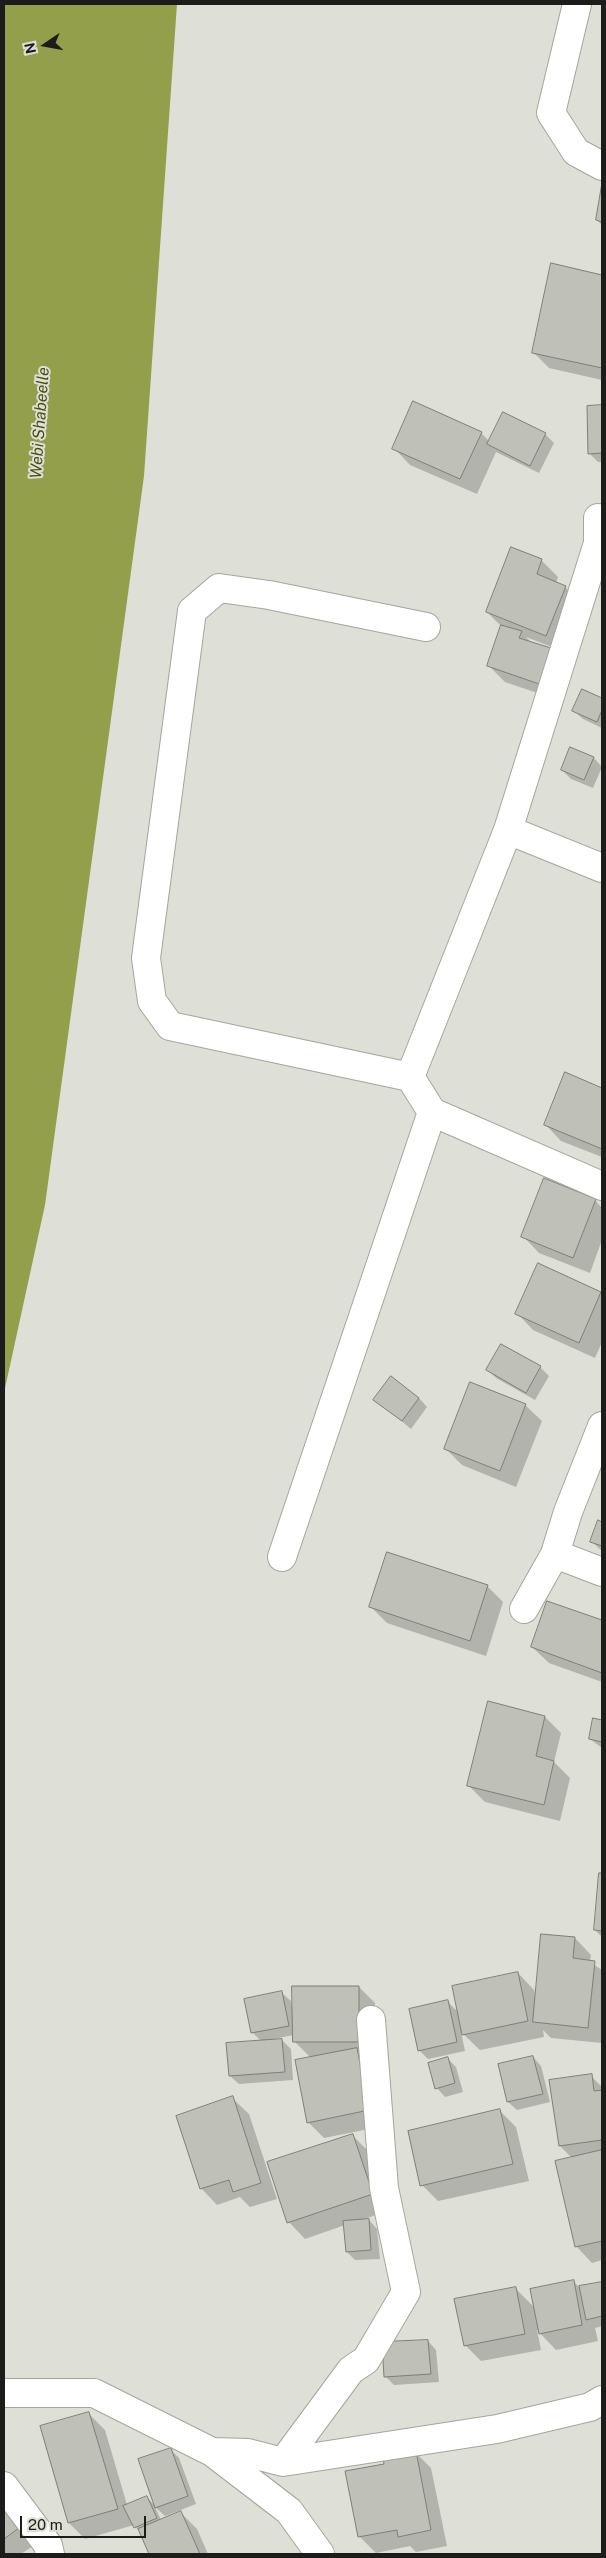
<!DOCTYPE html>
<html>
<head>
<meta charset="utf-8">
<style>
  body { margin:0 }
  #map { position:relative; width:606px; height:2558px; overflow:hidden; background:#dee0d7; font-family:"Public Sans",sans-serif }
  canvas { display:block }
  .frame { position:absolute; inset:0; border:5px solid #1c1d1a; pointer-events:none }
  .north { position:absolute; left:20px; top:20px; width:50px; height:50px; -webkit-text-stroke:4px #dee0d7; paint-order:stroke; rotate:258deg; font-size:14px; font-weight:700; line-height:20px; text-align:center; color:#1c1d1a }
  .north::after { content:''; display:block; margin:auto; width:18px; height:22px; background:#1c1d1a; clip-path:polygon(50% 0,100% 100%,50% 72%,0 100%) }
  .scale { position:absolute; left:20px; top:2516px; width:126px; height:22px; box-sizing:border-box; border:2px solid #1c1d1a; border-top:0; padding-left:6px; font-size:15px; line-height:18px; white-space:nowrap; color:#1c1d1a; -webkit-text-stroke:4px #dee0d7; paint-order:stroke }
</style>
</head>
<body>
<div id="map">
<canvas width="606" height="2558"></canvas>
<div class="frame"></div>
<div class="north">N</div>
<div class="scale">20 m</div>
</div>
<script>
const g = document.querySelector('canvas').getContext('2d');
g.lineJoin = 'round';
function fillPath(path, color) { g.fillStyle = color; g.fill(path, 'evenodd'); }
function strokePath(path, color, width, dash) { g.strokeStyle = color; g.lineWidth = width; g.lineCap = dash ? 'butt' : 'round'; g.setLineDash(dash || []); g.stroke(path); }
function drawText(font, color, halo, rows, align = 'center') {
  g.font = font + ' "Public Sans",sans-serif'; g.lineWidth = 4; g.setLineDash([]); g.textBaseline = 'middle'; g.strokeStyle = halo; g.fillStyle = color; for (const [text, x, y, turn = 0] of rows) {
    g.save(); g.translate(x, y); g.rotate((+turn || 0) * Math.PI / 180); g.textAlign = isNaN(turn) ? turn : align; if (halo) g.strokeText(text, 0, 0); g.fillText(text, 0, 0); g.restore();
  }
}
fillPath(new Path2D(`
  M4,4H177L144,476L45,1205L4,1393Z`), '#949f4c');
fillPath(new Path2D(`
  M602,190V225L597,220Z
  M552,265L602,276V380L549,368L533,352Z
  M602,406V462H598L590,454L588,407Z
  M481,433L490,442L545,434L554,443L539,473L496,452L477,494L410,465L394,448Z
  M512,548L542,561L558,577L556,583L565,587L581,603L562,651L526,637L533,644L558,700L505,682L489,666L502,627L487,612Z
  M583,691L602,700V728L583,719L574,711Z
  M571,749L594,758L602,767L593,788L571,779L562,770Z
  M565,1074L602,1089V1157L561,1141L545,1124Z
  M595,1200L602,1208V1240L590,1273L539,1253L523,1236Z
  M539,1265L602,1295V1342L595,1358L533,1330L517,1313Z
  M540,1367L549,1376L535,1400L496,1378L488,1370Z
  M419,1398L427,1407L411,1429L375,1399Z
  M525,1405L542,1421L516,1487L462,1465L445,1448Z
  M599,1522L602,1523V1551L592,1542Z
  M487,1586L503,1602L486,1656L387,1623L371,1607Z
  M547,1603L602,1622V1682L549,1663L532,1647Z
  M545,1717L561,1733L554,1762L570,1778L560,1821L485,1802L468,1785Z
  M594,1720L602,1721V1748L590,1739Z
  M601,1874H602V1937L595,1930Z
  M575,1938L591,1955L590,1962L602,1970V2043L551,2038L543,2030L544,2037L480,2050L461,2032L465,2051L428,2059L419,2050L447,2001L459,2013L518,1973L534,1990L536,1999Z
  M359,1987L375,2003V2057L384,2126L324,2138L308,2122L311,2058L294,2041V2035L273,2039L282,2040L291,2049L293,2080L239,2084L230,2076L262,2042L252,2032L282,1993L291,2001L293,2012Z
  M533,2057L541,2066L550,2102L517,2110L508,2102Z
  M447,2058L456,2067L463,2092L445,2097L437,2088Z
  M591,2076L602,2087V2260L592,2263L576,2246L572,2158L560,2146Z
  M232,2098L249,2114L277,2199L250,2207L240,2197L217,2205L201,2188Z
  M500,2111L516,2127L529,2181L438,2201L422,2185Z
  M353,2136L369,2152L389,2210L362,2220H369L377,2229L380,2259L355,2260L347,2252L345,2225L305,2239L289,2222Z
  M573,2281L579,2287L602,2283V2326L595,2328L598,2341L556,2350L537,2330L541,2350L481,2361L465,2345L516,2289L535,2308Z
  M428,2341L436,2350L439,2382L394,2385L385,2376Z
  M89,2414L105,2430L127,2505L147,2497L156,2507L170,2449L179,2458L196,2504L165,2516L155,2507L161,2520L180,2512L197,2529L208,2554H150L141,2533L134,2525L85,2539L69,2523Z
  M415,2452L431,2468L447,2546L416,2552L410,2546L376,2553L360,2537L386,2465Z
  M4,2492L39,2542L21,2554H4Z`), '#0003');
const building = new Path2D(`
  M602,183V222L596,220Z
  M551,263L602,275V368L532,353Z
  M413,401L482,432L460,479L392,449Z
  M602,405V453L588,454L587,406Z
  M503,412L546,433L530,466L487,444Z
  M511,547L542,559L537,574L566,586L546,636L486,612Z
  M501,625L522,631L519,638L554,649L542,685L487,666Z
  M582,689L602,698V710L597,722L572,711Z
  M570,747L594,757L584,780L561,770Z
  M565,1072L602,1088V1149L544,1125Z
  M544,1178L596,1199L573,1258L521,1237Z
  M538,1263L601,1292L579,1343L515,1314Z
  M501,1344L541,1366L526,1393L486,1370Z
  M391,1376L419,1398L402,1421L373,1400Z
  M470,1382L526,1404L500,1471L444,1449Z
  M598,1520L602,1522V1546L590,1542Z
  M387,1552L488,1585L470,1641L369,1607Z
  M547,1601L602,1620V1673L531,1647Z
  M488,1701L545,1716L536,1756L554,1761L544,1805L467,1786Z
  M593,1718L602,1720V1742L589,1739Z
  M599,1873H602V1931L594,1930Z
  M541,1934L575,1937L573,1958L595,1961L588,2028L533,2022Z
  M518,1972L528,2021L462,2035L452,1986Z
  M292,1986H359V2042H293Z
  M282,1991L289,2026L251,2033L244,1999Z
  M448,2000L457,2042L418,2051L409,2009Z
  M282,2039L285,2072L229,2076L226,2043Z
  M357,2048L369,2110L307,2123L295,2060Z
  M533,2056L543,2094L507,2102L498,2064Z
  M448,2057L455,2083L435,2089L428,2063Z
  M592,2074L594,2091L602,2090V2140L559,2146L549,2080Z
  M233,2096L261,2183L233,2192L229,2180L200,2189L176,2116Z
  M500,2109L513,2164L420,2186L408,2131Z
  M353,2134L373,2194L287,2223L267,2162Z
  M602,2150V2241L575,2247L555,2161Z
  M369,2219L371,2250L346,2252L343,2221Z
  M574,2280L582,2325L539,2334L530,2289Z
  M602,2282V2316L586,2320L579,2286Z
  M516,2287L525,2334L464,2346L454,2299Z
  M428,2340L431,2374L384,2377L382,2342Z
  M89,2412L118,2509L68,2523L40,2426Z
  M171,2448L188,2496L155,2508L138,2459Z
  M416,2451L431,2530L398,2537L397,2530L358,2537L345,2471L384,2464L383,2458Z
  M147,2496L157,2518L134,2528L123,2506Z
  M4,2497L23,2525L4,2539Z
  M181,2511L200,2554H149L138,2529Z`);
fillPath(building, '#bfc1b8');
strokePath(building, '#7d7f77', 1);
const minor = new Path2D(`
  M577,4L551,113L576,152L602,166
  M426,627L269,595L219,588L192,611L146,958L152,1001L170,1026L410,1077L432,1112L602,1186
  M508,830L602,868
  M410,1077L508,830L598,543V518
  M555,1554L602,1572
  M282,1557L432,1112
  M524,1609L555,1554L568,1512L602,1426
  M4,2393H94L212,2452L289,2511L320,2554
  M212,2452L248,2453L283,2462L497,2429L590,2407L602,2400
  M283,2462L351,2370L366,2360L406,2292L384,2188L371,2020
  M4,2486L48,2545L50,2554`);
strokePath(minor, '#a4a69d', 30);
strokePath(minor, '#fff', 28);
drawText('italic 16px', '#454c0c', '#dee0d7', [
  ["Webi Shabeelle",40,423,-86]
]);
</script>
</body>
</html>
